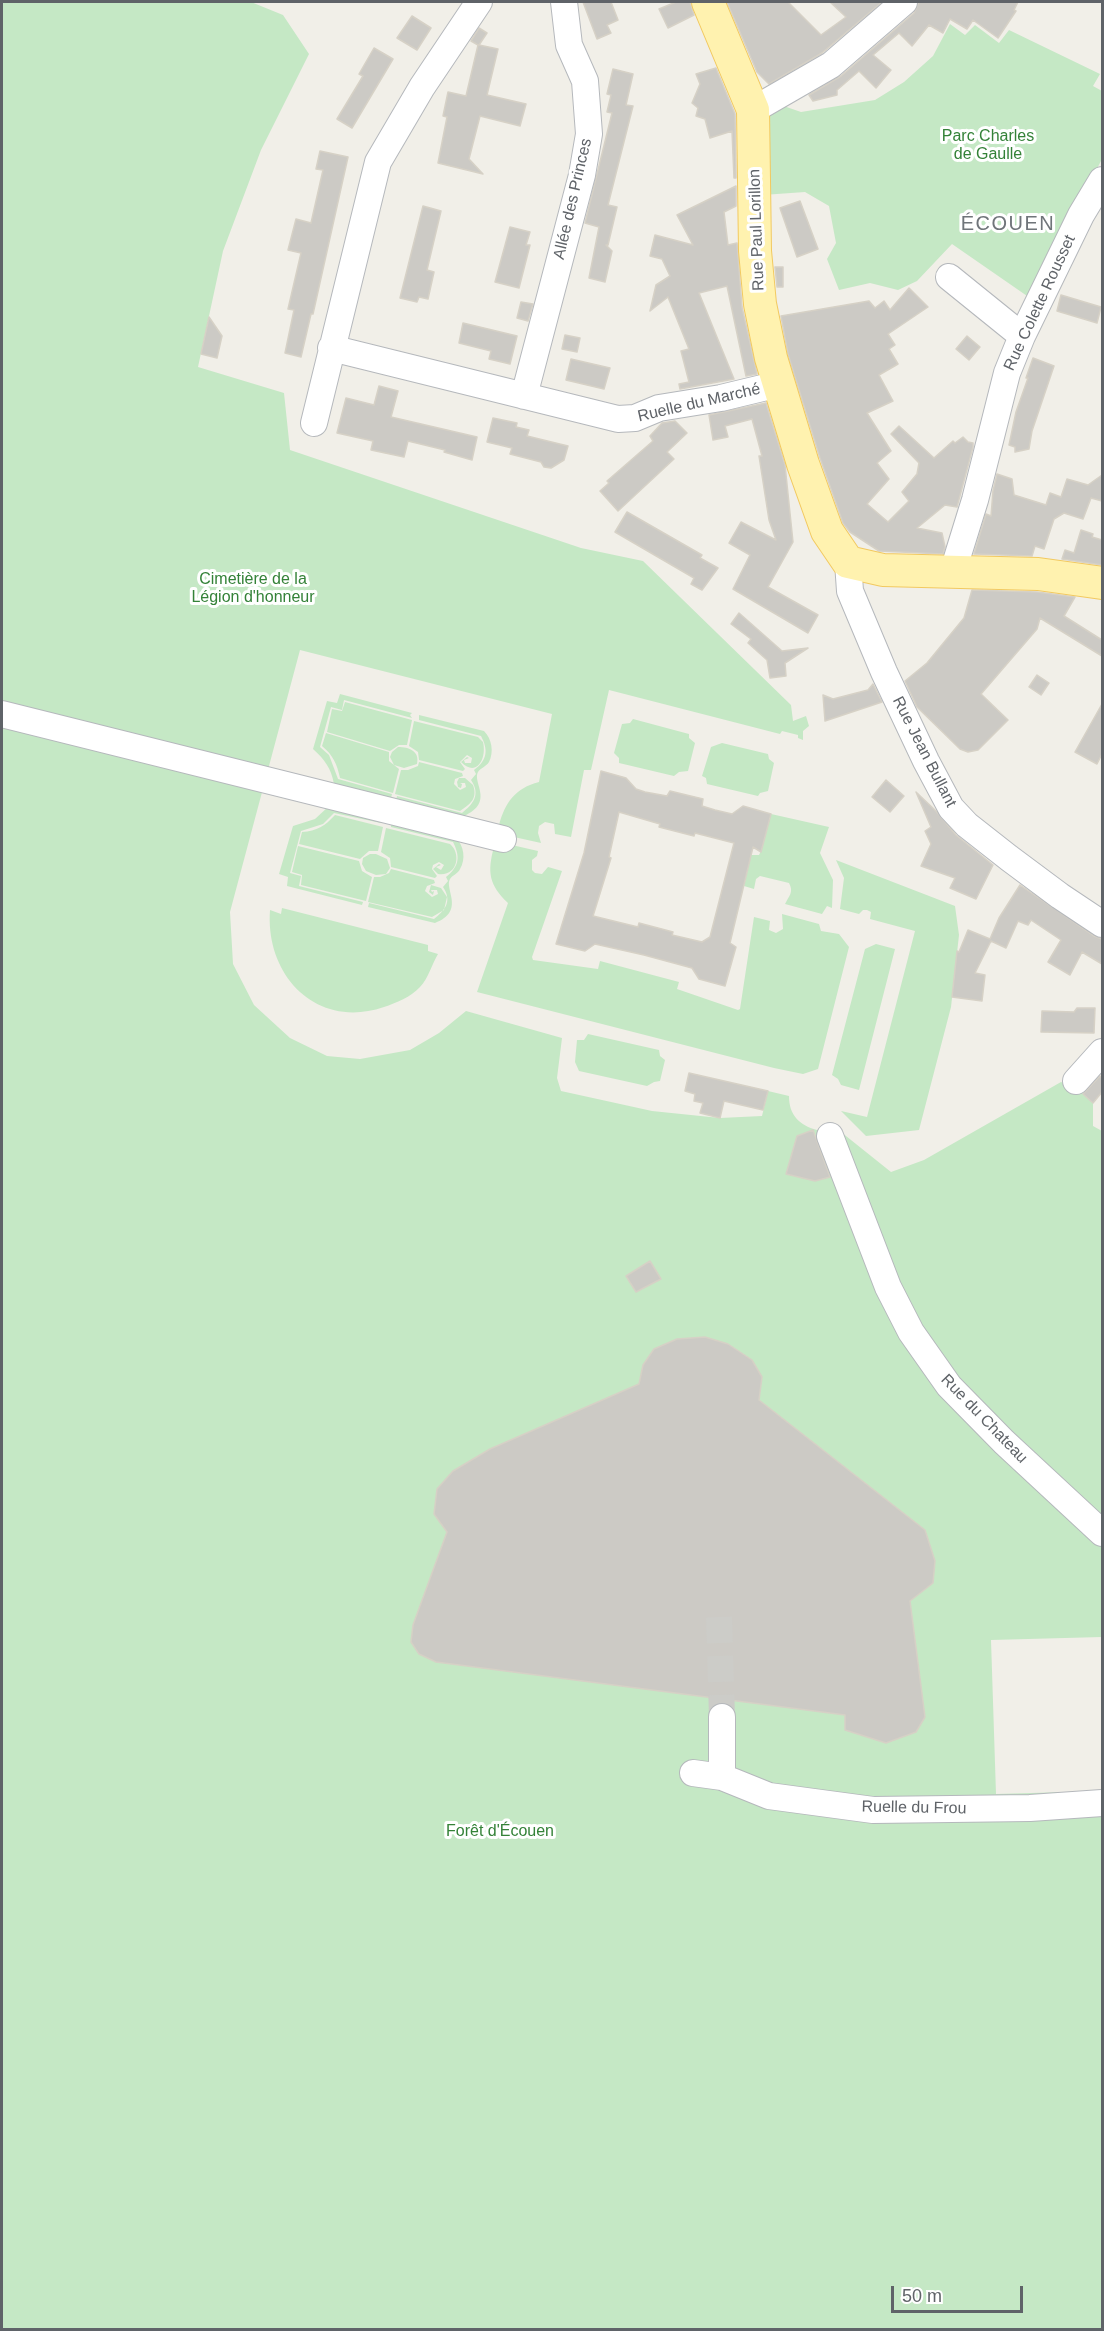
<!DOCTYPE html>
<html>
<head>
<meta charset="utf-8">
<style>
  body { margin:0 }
  #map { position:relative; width:1104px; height:2331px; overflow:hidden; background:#f1efe8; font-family:Helvetica,sans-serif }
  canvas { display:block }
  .frame { position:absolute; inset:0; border:3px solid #5f6368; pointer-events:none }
  .scale { position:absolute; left:891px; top:2286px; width:132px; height:27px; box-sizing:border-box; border:3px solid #5f6368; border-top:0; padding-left:8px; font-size:18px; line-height:21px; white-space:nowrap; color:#5f6368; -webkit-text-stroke:4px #fff; paint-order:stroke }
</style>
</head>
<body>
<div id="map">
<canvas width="1104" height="2331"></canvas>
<div class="frame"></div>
<div class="scale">50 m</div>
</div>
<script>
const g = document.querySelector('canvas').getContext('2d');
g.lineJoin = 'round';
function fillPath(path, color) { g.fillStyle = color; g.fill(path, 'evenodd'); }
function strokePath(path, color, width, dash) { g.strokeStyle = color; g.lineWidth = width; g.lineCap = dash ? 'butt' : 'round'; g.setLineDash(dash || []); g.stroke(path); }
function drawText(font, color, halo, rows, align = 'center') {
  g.font = font + ' Helvetica,sans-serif'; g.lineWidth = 6; g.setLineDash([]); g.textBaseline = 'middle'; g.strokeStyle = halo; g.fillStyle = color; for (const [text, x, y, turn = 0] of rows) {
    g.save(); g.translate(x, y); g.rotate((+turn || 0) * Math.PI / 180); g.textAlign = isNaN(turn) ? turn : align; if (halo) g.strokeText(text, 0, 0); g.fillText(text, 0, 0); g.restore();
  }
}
fillPath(new Path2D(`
  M2,2H251L283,15L309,54L261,150L223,251L198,367L284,393L290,450L581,548L643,561L791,705L793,721L806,716L809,726L803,731V740L798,738V735L782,731L780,734L609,690L591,770H584L571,837L555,834L554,824L545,822L539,826L538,833L541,843L505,835L499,825C505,803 515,788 539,782L552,714L300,650L230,912L233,964L254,1005L290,1038L327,1056L360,1059L410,1050L439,1033L466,1011L562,1038L557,1078L561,1091L652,1111L720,1118L762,1116L768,1091L789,1096C789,1115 799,1125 817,1130L831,1124L891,1172L924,1160L1061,1082L1079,1090L1093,1103V1126L1102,1131V1637L991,1640L996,1794L1102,1791V2329L2,2330Z
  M950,24L965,35L975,25L999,43L1009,30L1100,74L1093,86L1102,91V159L1030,298L952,244L917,281L898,290L870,283L839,290L827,259L836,243L829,206L805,192L763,195L769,101L801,112L875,100L904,82L933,56Z
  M340,694L412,713L410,715L412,718L344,700L342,710L331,707L320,747L329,755L338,779L392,794L391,798L334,784C331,768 325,760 313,749L327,701L337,703Z
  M345,702L412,720L407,745H399L390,751L327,732L332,709L342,711Z
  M419,715L484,731C492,739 494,752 489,762C486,767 480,768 478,772C472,783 495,802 464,816L396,800L397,796L462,813C473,804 481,795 471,780L476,774L474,770C488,760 488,749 481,736L419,720Z
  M633,719L689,734V738L695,743L688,771L679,772L674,776L619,763V758L614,753L622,724L630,723Z
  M414,721L478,737L483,742C487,758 477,778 461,762L467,757L469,758L464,760L465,763H471L472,758L467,755L460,762L465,769L463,771L419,760L418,752L409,746Z
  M326,733L389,752V761L399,769L393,793L340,778C337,764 333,755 322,746Z
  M722,743L768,754L769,759L774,763L768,791L760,793L758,796L707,784L706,778L702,776L711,747Z
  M398,747C409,747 420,751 417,764L404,768L394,765L390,757L392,752Z
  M419,762L462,773L463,776L455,779L454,784L460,790L466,787L465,783H460L462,784L461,788L458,787L457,782L459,778H465L473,785C478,799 470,804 460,811L395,794L401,770H408L418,766Z
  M329,806L381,820V823L334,813L323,824L301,831L290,873L301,876L299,886L363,902L362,905L287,886L288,877L279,874L293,826L315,819Z
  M771,814L829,827L820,853L833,880L832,908L827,906L822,914L785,904C789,896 794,892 789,883L760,876L756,879L754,889L744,886L751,855H759L761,851Z
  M335,815L383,827L378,851H369L360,859L299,844L302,832C317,831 325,826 335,815Z
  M391,823L456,838C464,846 466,859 460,869C458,874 452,875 450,879C444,889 466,911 435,923L368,907L369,903L434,919C444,911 453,902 443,887L448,881L446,877C460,866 460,856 453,842L391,827Z
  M386,828L450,844C462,854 457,877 438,874L433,869L439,864L441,865L436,867L441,870L444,865L439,862L433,865L432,869L437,876L435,878L391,867L390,858L381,852Z
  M503,843L538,851L537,856L532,860V870L535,873L542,874L548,867L562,871L532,957L533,960L598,969L600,961L679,982L677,989L738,1010L740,1009L754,917L770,921L769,930L776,933L783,929L782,914L819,924L821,931L839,934L849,947L818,1069L803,1074L774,1068L477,992L508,903C489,885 487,872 494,847Z
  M298,846L359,861L362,871L372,877L366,901L301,885L302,875L292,872Z
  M370,854H376L387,859L390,868L386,874L376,875L366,871L362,864L363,858Z
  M836,860L955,906L959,935L951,1007L919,1130L866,1136L841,1111L867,1117L915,931L870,919L871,912L867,910H863L859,914L840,909L844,878Z
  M391,869L434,880L435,883L427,886L425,891L432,897L438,894L437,890H431L432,892L434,891L433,895L429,892L431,885L441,888L447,897L444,910L432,917L368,902L374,877H380L389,873Z
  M282,908L428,945V951L438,954C432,964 428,979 420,987C411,997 396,1003 384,1007C317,1030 265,976 270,910L281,914Z
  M876,944L895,949L859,1090L841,1085L838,1079L832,1075L865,949Z
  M588,1034L659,1050L660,1056L665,1060L660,1081L654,1082L647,1086L579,1071L575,1062L577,1040H584Z`), '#c5e8c5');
const building = new Path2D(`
  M583,2H611L618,20L607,25L611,33L597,39Z
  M676,2H690L694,15L668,28L659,9Z
  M727,2H788L821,35L846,17L830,2H882L822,53L769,84L757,72Z
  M919,2H1018L1014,10L1016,11L998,38L973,20L967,29L950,19L943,33L929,25L912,46L899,33L873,55L891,70L876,88L859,71L837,90V95L813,101L809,95L841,76L914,13Z
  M412,16L431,28L417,50L397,38Z
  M479,28L487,33L479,45L498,49L487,95L526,104L520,126L480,116L469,159L483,174L438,163L447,117L443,116L448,92L466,96L478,45L471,41Z
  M374,48L393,59L352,128L337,119L363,76L359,74Z
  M716,68L735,114L736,178H734L732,131L710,138L705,119L696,116L698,108L692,103L700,84L696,74Z
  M613,69L633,74L626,105L633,106L608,205L617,207L608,245H606L612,251L605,282L589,278L599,227L585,223L612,113L607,112L611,95L607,94Z
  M320,151L348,157L313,314H311L301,357L285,353L294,310L288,309L301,253L288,250L296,219L311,223L323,170L316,169Z
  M736,186V206L724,212L728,245L737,243L742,307L757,374L746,376L727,286L699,293L734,379L680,389L679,384L689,382L681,351L689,349L668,297L650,311L656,285L670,276L662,259L650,256L655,235L693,245L677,215Z
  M800,201L818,249L797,257L780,208Z
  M423,206L441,211L427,270L434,272L428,299L419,297L417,302L400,298Z
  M510,227L530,232L526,245H530L519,288L495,282Z
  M775,267H783V287H777Z
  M909,288L928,307L888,334L895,345L889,349L898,364L879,375L893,401L867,413L891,451L877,463L889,479L867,504L888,522L909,501L902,492L917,474L919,463L891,434L899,426L934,458L953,441L955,443L963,437L968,442L973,443V447L957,507L945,505L917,528L942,533L945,547L943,554L879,551L850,532L843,523L820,458L788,354L781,316L869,301L875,308L884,301L890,310Z
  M1061,295L1101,307L1097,323L1057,311Z
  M521,302L533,304L528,321L517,318Z
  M209,317L222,336L217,358L201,354Z
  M463,323L517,336L510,364L489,359L491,351L459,343Z
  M565,335L580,338L577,352L562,349Z
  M967,336L980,347L969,360L956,349Z
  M1033,358L1054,366L1032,431L1029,449L1015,452V447L1009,445L1016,412L1028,378H1026Z
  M571,359L610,368L604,389L566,380Z
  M379,386L398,391L391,417L477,437L472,460L444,452L445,450L408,441L404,457L371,450L373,441L337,433L346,398L374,405Z
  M766,403L785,465L793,542L768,587L818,615L808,633L733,589L750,555L729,543L741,522L776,540L769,520L759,456H762L752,419L725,426L728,437L713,440L709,415Z
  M493,418L517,423L516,427L529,430L527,436L568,446L564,460L551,468L544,467L541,462L510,454L512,448L487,442Z
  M675,421L687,433L667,452L674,459L618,511L600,491L609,483L607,481L653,441L650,436L662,423Z
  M997,474L1012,479L1014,495L1046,505L1050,493L1061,497L1067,479L1088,485L1102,475V501L1091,498L1083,519L1064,513L1054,519L1044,549L1035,546L1032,556L974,554L986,514L991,516L993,491Z
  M627,512L702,555L700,558L718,568L702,590L691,584L694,578L615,532Z
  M1081,530L1093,534L1092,537L1102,540V565L1062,559L1065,550L1074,553Z
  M972,590L1037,592L1075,597L1064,616L1102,640V656L1040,618L1037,629L981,694L1008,720L978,750L968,752L960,749L917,707L905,681L927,663L964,618Z
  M739,613L782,651L808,648L785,663L786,676L770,678L767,660L748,643L751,639L731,624Z
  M1037,675L1049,683L1041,695L1029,687Z
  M873,684L882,702L825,721L823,695L833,699L868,690Z
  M1102,704V754L1097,764L1075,752Z
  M601,771L626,778L636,789L645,792L667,796L670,791L703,799L702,806L715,810L732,814L743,806L771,814L761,852L753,847L730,943L736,947L725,986L699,979L692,968L644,955L595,944L585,951L556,944L584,853ZM619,812L660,824L659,827L694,836L695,833L734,843L710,937L702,942L672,935L673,932L639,923L638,927L593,916L611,858L609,857Z
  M886,780L904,796L890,812L872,797Z
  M916,792L936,811L956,835L993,865L976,899L950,888L955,878L921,866L931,844L925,831L931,827Z
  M1020,885L1094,936L1102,939V964L1082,952L1070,975L1048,962L1061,940L1031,920L1028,925L1018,921L1006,948L991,941L975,973L985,975L982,1001L952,997L957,951L959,952L968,930L990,939L999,918Z
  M1077,1008H1095L1094,1033L1041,1032L1042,1011L1074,1012Z
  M689,1073L768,1091L763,1110L724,1101L720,1118L700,1113L703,1103L694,1101L695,1094L685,1091Z
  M1100,1076L1102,1078V1092L1093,1103L1083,1094Z
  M813,1130L830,1177L815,1181L786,1174L797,1136Z
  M650,1261L661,1279L636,1292L626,1276Z
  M705,1337L728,1344L752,1360L762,1377L759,1400L925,1530L935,1561L933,1583L910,1601L925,1717L916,1732L886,1743L845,1730V1715L436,1662L419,1654L411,1642L413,1625L447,1532L434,1514L437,1489L453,1471L490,1449L639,1384L643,1365L654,1349L677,1339Z`);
fillPath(building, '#cccac5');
strokePath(building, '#d6d1c6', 1.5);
strokePath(new Path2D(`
  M719,1617L722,1717`), '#ccccc8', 26, [26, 13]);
const minor = new Path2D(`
  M753,110L831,65L904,2
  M949,277L1022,336
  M331,348L618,419L635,418L659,408L721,398L779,384
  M524,396L582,175L589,134L585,81L569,45L564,2
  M314,423L378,162L422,87L479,2
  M848,562L850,591L884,672L926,761L951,808L967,825L1009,858L1060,896L1102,924
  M953,571L975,500L1007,373L1022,336L1081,215L1102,180
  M2,714L503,839
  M1076,1081L1102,1052
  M830,1136L888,1287L911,1332L949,1386L1004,1442L1102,1533
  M693,1773L722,1777L769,1796L873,1810L1030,1808L1102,1803
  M722,1777V1717`);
const major = new Path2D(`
  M708,2L753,110L755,251L760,304L771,358L803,464L827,531L848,562L883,570L1038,574L1102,583`);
strokePath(minor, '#b5b8bc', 28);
strokePath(major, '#f2c960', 34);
strokePath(minor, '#fff', 26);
strokePath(major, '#fff2af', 32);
drawText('16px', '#348238', '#fff', [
  ["Parc Charles",988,137],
  ["de Gaulle",988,155],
  ["Cimetière de la",253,580],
  ["Légion d'honneur",253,598],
  ["Forêt d'Écouen",500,1832]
]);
drawText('16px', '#5f6368', '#fff', [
  ["Allée des Princes",573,199,-77],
  ["Rue Paul Lorillon",757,230,-92],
  ["Rue Colette Rousset",1040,303,-65],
  ["Ruelle du Marché",699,403,-13],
  ["Rue Jean Bullant",924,752,63],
  ["Rue du Chateau",984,1419,46],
  ["Ruelle du Frou",914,1808,1]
]);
g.letterSpacing = '1.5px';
drawText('20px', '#70757a', '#fff', [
  ["ÉCOUEN",1008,224]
]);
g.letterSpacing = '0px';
</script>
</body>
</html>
